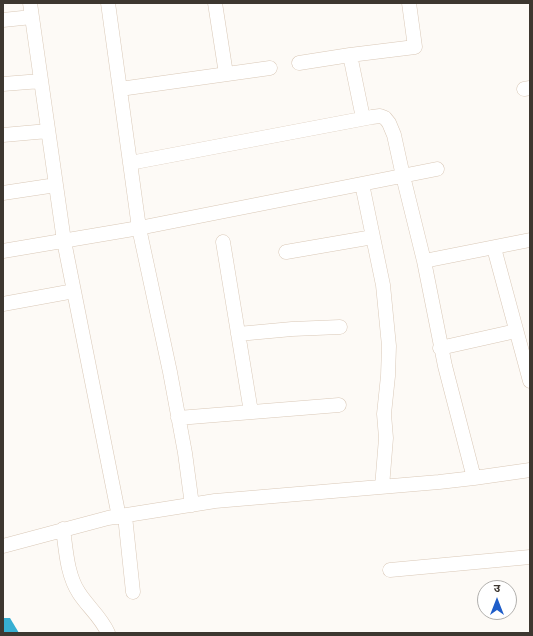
<!DOCTYPE html>
<html>
<head>
<meta charset="utf-8">
<style>
  body { margin:0 }
  #map { position:relative; width:533px; height:636px; overflow:hidden; background:#fdfaf6; font-family:Raleway,"Noto Sans Devanagari",sans-serif }
  canvas { display:block }
  .frame { position:absolute; inset:0; border:4px solid #3d3730; pointer-events:none }
  .north { position:absolute; left:477px; top:580px; width:40px; height:40px; box-sizing:border-box; background:#fff; border:1px solid #b1afac; border-radius:50%; rotate:0deg; font-size:11px; font-weight:700; line-height:16px; text-align:center; color:#3d3730 }
  .north::after { content:''; display:block; margin:auto; width:14px; height:18px; background:#1e5dc9; clip-path:polygon(50% 0,100% 100%,50% 72%,0 100%) }
</style>
</head>
<body>
<div id="map">
<canvas width="533" height="636"></canvas>
<div class="frame"></div>
<div class="north">उ</div>
</div>
<script>
const g = document.querySelector('canvas').getContext('2d');
g.lineJoin = 'round';
function fillPath(path, color) { g.fillStyle = color; g.fill(path, 'evenodd'); }
function strokePath(path, color, width, dash) { g.strokeStyle = color; g.lineWidth = width; g.lineCap = dash ? 'butt' : 'round'; g.setLineDash(dash || []); g.stroke(path); }
fillPath(new Path2D(`
  M3,618H10L19,633H3Z`), '#37afd2');
const minor = new Path2D(`
  M30,3L64,241L119,517
  M108,3L139,228L170,372L185,453L192,505
  M215,3L226,74
  M3,20L32,17
  M299,63L350,55
  M3,84L41,81
  M120,89L270,68
  M524,89L530,88
  M363,118L350,55L415,47L409,3
  M3,135L48,131
  M130,163L372,117L380,116L385,118L389,123L394,135L403,176L424,261L445,366L474,478
  M362,184L383,285L389,346L388,376L384,414L386,438L382,487
  M3,193L56,185
  M223,242L251,412
  M494,248L530,381
  M3,251L139,228L437,169
  M286,252L373,237
  M424,261L530,240
  M3,304L74,291
  M238,334L292,329L340,327
  M440,348L516,331
  M178,418L339,405
  M125,516L133,592
  M63,529C66,550 67,575 79,593C88,607 101,617 108,633
  M3,546L108,518L215,501L439,482L474,478L530,470
  M390,570L530,557`);
strokePath(minor, '#d9c8b7', 15);
strokePath(minor, '#fff', 14);
</script>
</body>
</html>
